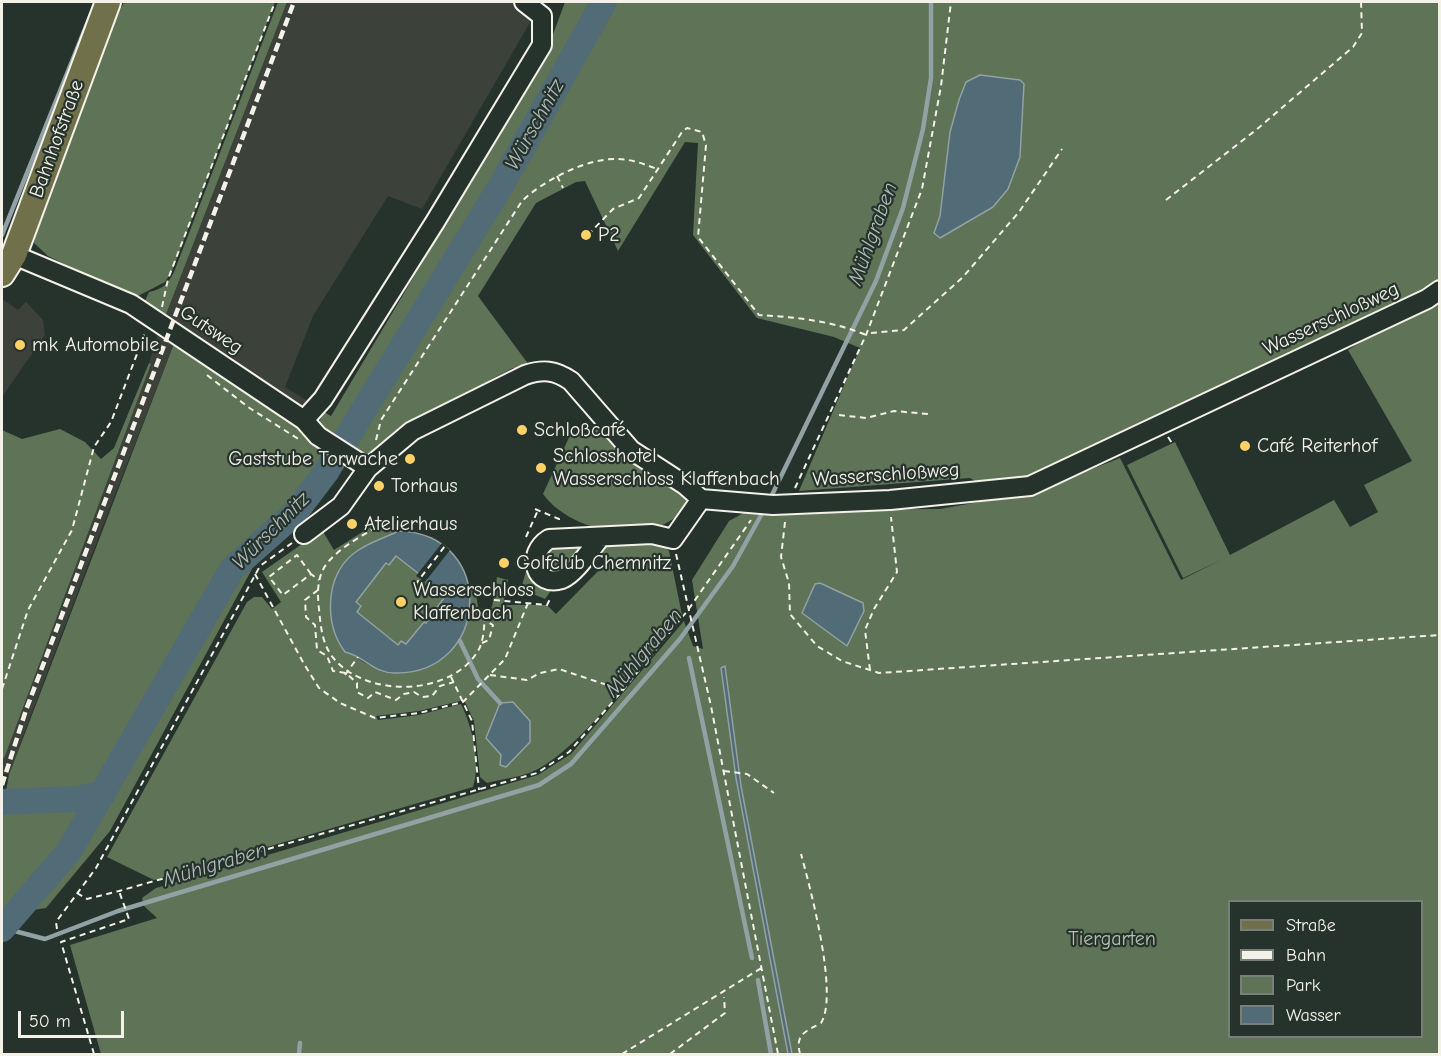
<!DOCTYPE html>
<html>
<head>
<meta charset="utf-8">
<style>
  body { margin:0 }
  #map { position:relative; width:1441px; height:1056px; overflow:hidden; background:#26332d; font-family:"Comic Neue",sans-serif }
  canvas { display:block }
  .frame { position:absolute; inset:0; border:3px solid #f4f1e8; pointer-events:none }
  .legend { position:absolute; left:1228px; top:900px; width:195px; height:138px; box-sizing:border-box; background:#26332d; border:2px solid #787f78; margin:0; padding:8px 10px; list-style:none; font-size:18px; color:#f4f1e8 }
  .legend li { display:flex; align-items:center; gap:12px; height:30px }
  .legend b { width:30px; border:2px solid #787f78 }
  .scale { position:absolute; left:18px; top:1011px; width:106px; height:27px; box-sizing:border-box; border:3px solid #f4f1e8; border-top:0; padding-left:8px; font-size:18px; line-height:21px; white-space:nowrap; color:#f4f1e8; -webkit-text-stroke:4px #26332d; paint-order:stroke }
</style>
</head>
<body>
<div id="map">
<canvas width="1441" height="1056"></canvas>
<div class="frame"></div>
<ul class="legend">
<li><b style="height:8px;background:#70704a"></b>Straße</li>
<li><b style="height:8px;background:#f4f1e8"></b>Bahn</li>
<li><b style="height:16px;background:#5f7356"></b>Park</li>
<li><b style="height:16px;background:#516c76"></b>Wasser</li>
</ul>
<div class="scale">50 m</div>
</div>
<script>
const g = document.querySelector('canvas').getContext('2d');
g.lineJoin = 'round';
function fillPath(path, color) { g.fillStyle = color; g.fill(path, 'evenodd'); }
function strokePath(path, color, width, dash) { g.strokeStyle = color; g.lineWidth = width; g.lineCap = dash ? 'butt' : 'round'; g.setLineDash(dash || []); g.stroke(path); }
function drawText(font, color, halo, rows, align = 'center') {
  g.font = font + ' "Comic Neue",sans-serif'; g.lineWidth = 4.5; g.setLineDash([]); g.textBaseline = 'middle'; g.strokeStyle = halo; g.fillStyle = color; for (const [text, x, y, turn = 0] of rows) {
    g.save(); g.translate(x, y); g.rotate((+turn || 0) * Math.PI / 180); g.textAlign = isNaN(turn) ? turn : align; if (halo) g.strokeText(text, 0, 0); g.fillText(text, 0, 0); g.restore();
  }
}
fillPath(new Path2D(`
  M287,2H513L532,19L422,209L388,196L313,316L285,387L311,403L303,408L293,409L165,317Z
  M4,300L18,310L26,302L43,320L45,335L2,397V302Z
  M159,330L175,341L104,523L20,744L11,776L2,773V759L5,756L151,364L149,363Z`), '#3c423a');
fillPath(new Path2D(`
  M124,2H275L172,271L165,282L134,298L48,256L34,243L37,224L106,39Z
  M278,2H287L165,317L144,303L149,292C163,289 168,284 174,272Z
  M565,2H1439V287L1030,484L985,487L970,478L799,491L860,348L834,337L757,318L693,235L698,143L685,142L618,251L585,181L576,182L536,203L478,296L529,365L518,370L513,368L490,380L488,387L371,456L365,457L320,431L318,424L324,412L331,416L545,56Z
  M1439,293V1054H101L70,945L157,918L144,906L142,898L156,888L538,775L571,754L684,621L693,646L703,649L692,580L729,521L749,510L940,509L1034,492L1120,458L1181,580L1221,560L1183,578L1127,465L1175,442L1230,555L1334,500L1350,527L1378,512L1364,485L1412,461L1348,350ZM1230,902H1422V1036H1230Z
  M175,341L301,424L330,451L289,504L227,567L202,604L92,804L64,848L7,907L2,916V813L9,775Z
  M149,363L151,364L5,756L2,760V430L22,439L60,429L85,442L101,459L114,448Z
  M598,421L685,493L689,504C656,549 573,535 543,494L571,433L589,436Z
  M383,519L399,531C384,538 367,543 354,553C340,564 337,576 333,592C311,682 473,716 470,588L476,594L478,607L485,610L492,607L497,577L508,580L503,605H547L556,614L609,560L594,546L661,544L669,551L682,615C647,657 583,747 536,770C522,777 502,779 487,783L480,777L474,721L464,700L419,711L376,716L378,720L419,715L461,704C472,726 481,763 473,787L154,880L107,857L247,602L254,597H262L272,609L281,602L262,572L322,530L334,550Z
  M589,542L570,564L559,571L546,568L545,559L552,549Z
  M396,556L446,594L426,624L423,622L406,645H398L357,613L361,606L356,602L386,563Z
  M247,562L252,569L110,831L46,908L26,911L72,853L108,797L212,610L235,572Z
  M527,568C531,582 538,586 552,589L545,599L521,589Z`), '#5f7356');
const water = new Path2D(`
  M980,75L1020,80L1024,84L1020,157L1008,189L993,207L940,238L934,233L940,216L950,132L959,100L966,82Z
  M399,531C498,534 490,675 395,673C373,673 364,656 345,652C324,624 325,577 353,554C366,543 384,538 399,531ZM396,556L446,595L426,623L424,622L406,644L401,641L398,645L357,612L361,606L356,602L386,563L389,565Z
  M820,583L863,603L864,611L847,646L802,613L815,584Z
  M725,666L741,786L792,1054H788L736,778L721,668Z
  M513,702L530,721V742L506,767L500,765L501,755L486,738L500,703Z`);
fillPath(water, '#516c76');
strokePath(water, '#92a1a4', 1.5);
fillPath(new Path2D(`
  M442,543L450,550L425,582L416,576Z`), '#26332d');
strokePath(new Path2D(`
  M2,235L91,14
  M769,501L876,281L903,208L923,129L931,78V2
  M460,641L478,679L500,703
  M689,658L752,958
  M3,928L45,939L118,911L539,785L571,764L680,639L733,566L765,508
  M758,980L771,1054
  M299,1054L300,1043`), '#92a1a4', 4.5);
strokePath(new Path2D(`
  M2,802L76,799L103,794
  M2,929L69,851L232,569L295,513L326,472L502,184L604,2`), '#516c76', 26);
const minor = new Path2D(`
  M14,255L131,304L304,420L318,436L368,468
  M304,420L323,399L435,222L542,45V16L524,2
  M304,534L341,506L368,468L412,431L525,375C543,369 555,370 571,381L631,450L685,485L701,499L773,505L890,500L1030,486L1427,299L1440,290
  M600,538C590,550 576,573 562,579C535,588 525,554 549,539L652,534L673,539L701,499`);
const major = new Path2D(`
  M2,274L14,255L108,2`);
strokePath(minor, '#f4f1e8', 22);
strokePath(major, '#f4f1e8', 28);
strokePath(new Path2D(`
  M557,176L563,188
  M1166,200L1256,130L1353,47L1362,33L1361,2
  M588,235L613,209L639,198L682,132L687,128L702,132L706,145L698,237L759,315C795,317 833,321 866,335
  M162,307L168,279L275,2
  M871,333L904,330L963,277L1019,212L1062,149
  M207,375L248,407L300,440
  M839,415L866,418L894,411L928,414
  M1168,437L1172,443
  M376,440L381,420L522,201C543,181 586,158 617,159C631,159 644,164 657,169
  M795,488L866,335L922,189L941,86L951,2
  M535,509L559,519V522
  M385,522C366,534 344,544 329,561C317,574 317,592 319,609C321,628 322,648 338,663C372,697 448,695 476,654C485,642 484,624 485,610
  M785,522L781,557L789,583L790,614L817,646L842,661L879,673L1440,635
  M526,537L538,510
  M676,554L711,706L778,1054
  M255,574L304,664L319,688L340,703L375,718L419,713L463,702L505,659L528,603
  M311,574L297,555L269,577L283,595L311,574L319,580
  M415,585L445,546
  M318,590L305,600L306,617L315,625L317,650L327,656L333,671L346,673L357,683V692L368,698L375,692L396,700L404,694L414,692L422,697L432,696L440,686L454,682
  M494,600L547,605L551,597
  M482,643L489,640L493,625L484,620
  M870,670L865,630L874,609L897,572L891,517
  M345,675L358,657
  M490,675L527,680L540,673L559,669L622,690
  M451,677L472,721L479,790
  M2,689L28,610L72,530L94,447L111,422L145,333
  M724,771L747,774L774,793
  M77,893L87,899L119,891L537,773L569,752L623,690L688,610L751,520
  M57,929L56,922L96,868L260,566L292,543
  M94,1054L61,942L129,919L119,891
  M622,1054L763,967
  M670,1054L725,1013L724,997
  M800,1054C795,1034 805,1032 821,1023C839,995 810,887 801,854`), '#f4f1e8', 2, [6, 4.5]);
strokePath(minor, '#26332d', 18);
strokePath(major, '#70704a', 24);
strokePath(new Path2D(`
  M2,785L26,710L294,2`), '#f4f1e8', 4.5, [9, 4.5]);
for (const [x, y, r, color] of [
  [586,235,6,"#ffd166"],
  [20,345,6,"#ffd166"],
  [522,430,6,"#ffd166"],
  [1245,446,6,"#ffd166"],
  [410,459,6,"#ffd166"],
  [541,468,6,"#ffd166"],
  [379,486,6,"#ffd166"],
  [352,524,6,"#ffd166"],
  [504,563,6,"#ffd166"],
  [401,602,6,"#ffd166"]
]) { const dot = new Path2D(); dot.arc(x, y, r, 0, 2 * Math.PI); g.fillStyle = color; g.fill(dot); strokePath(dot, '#26332d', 2); }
drawText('20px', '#f4f1e8', '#26332d', [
  ["Bahnhofstraße",57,139,-70],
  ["Wasserschloßweg",1331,319,-25],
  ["Gutsweg",211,330,34],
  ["Wasserschloßweg",886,475,-4]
]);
drawText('20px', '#f4f1e8', '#26332d', [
  ["P2",598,235],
  ["mk Automobile",32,345],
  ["Schloßcafé",534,430],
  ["Café Reiterhof",1257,446],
  ["Schlosshotel",553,456],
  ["Wasserschloss Klaffenbach",553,479],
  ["Gaststube Torwache",398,459,"right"],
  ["Torhaus",391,486],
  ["Atelierhaus",364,524],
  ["Golfclub Chemnitz",516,563],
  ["Wasserschloss",413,590],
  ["Klaffenbach",413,613]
], 'left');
drawText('20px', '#b8bfae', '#26332d', [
  ["Tiergarten",1112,939]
]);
drawText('italic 21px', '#b3bcba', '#26332d', [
  ["Würschnitz",535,125,-61],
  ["Mühlgraben",873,234,-70],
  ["Würschnitz",271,531,-45],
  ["Mühlgraben",644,653,-50],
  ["Mühlgraben",215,865,-17]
]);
</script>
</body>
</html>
